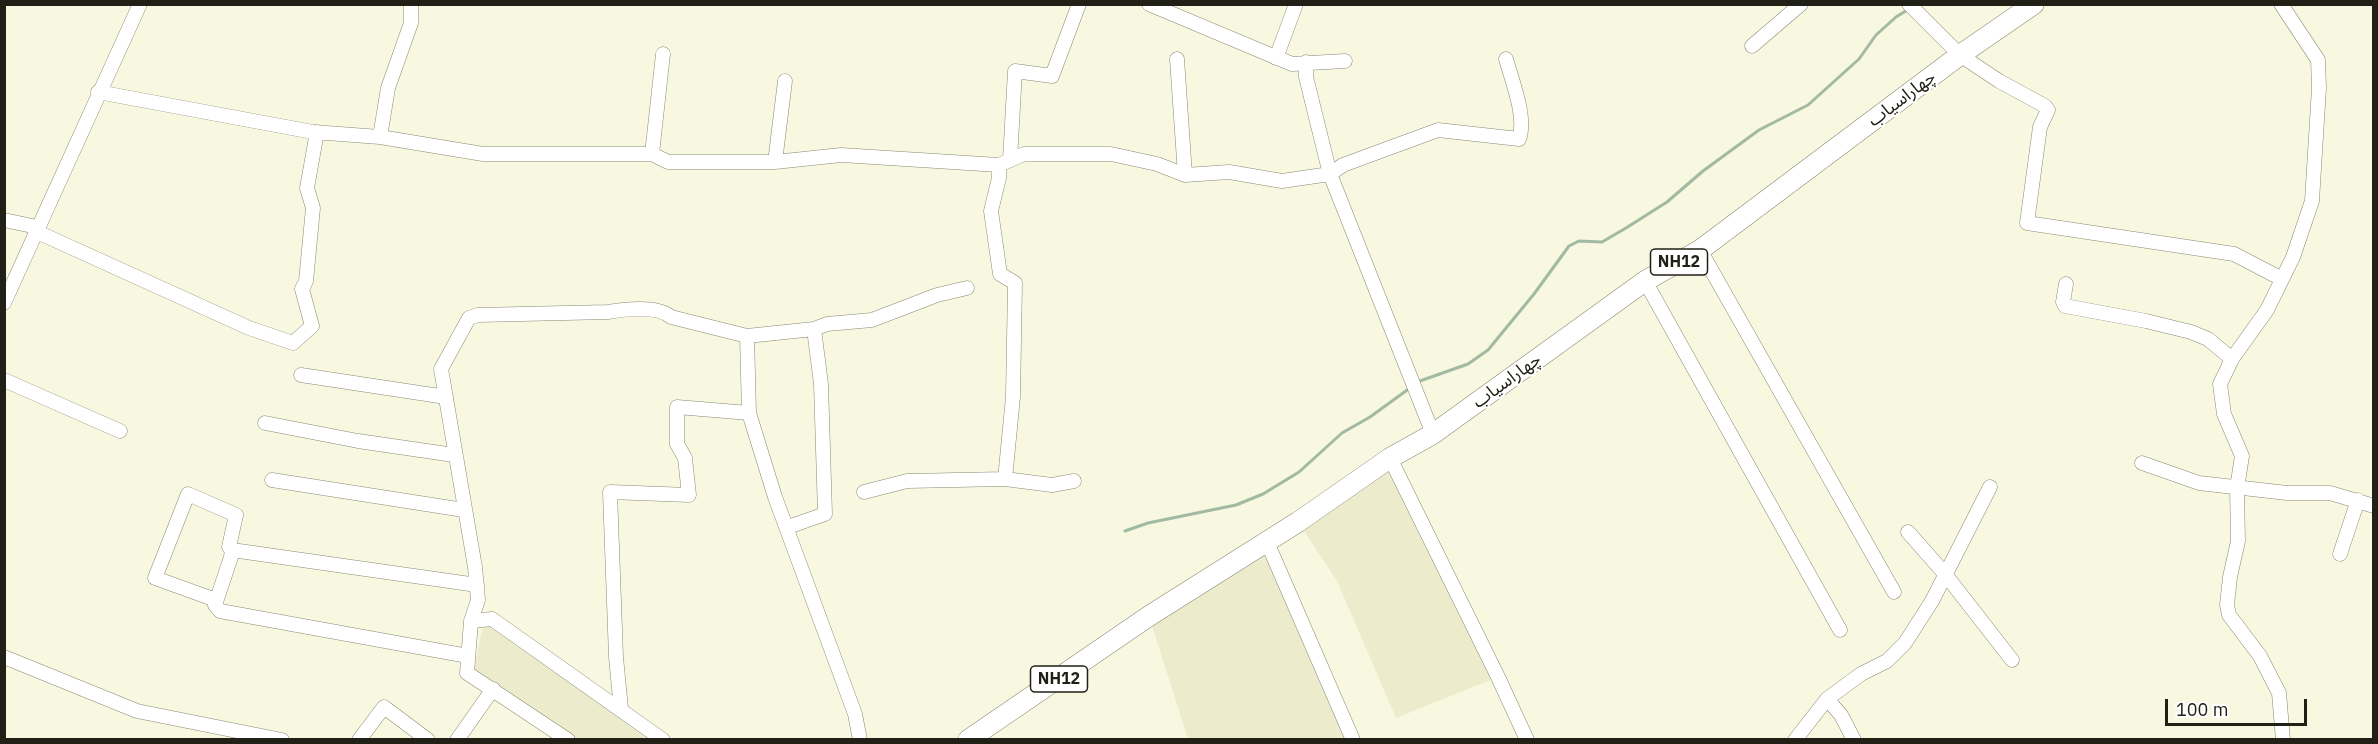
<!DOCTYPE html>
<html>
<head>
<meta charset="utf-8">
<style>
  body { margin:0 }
  #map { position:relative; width:2378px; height:744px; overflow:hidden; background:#f8f7e0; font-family:"IBM Plex Sans",sans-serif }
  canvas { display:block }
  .frame { position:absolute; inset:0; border:6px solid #202017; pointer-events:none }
  .scale { position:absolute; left:2165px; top:699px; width:142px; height:27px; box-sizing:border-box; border:3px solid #202017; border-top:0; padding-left:8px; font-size:18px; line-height:21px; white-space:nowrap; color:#202017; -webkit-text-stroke:4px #fff; paint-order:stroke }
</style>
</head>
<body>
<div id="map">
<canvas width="2378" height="744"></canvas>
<div class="frame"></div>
<div class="scale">100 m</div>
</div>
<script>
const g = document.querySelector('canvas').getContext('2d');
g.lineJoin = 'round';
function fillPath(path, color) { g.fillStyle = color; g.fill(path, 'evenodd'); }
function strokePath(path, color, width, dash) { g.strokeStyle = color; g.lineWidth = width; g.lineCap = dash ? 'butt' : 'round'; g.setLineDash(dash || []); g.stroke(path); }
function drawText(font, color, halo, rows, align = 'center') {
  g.font = font + ' "IBM Plex Sans","Noto Sans Arabic",sans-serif'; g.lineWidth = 4.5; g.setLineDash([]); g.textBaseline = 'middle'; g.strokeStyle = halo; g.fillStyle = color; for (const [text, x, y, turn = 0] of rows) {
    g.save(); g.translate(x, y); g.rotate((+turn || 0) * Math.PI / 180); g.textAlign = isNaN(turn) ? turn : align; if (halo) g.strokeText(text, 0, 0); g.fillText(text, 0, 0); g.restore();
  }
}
fillPath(new Path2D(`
  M1390,458L1498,677L1396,718L1337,581L1298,522Z
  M1267,542L1353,739H1188L1149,616Z
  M484,620L647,739H562L471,684Z`), '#ececcd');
strokePath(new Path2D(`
  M1417,382L1468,364L1488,350L1534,294L1569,246L1579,241L1602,242L1626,228L1667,202L1703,171L1759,130L1808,105L1859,59L1876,35L1896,17L1909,9
  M1125,531L1148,523L1236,505L1263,494L1299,472L1342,433L1370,417L1410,388`), '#a2b9a2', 3);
const minor = new Path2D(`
  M1149,4L1292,64L1345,61
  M1909,4L1960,55L1999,81L2045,106L2048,110L2040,127L2027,223L2234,254L2282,279
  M2281,4L2318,60L2319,88L2312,201L2293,257L2267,310L2232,359L2220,384L2224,414L2242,456L2237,488L2238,541L2230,577L2227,605L2229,615L2260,656L2279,693L2283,740
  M1752,46L1801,4
  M1276,58L1296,4
  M1177,59L1185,175
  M1306,62V77L1330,174L1433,434
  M98,92L313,132L380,137L483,154H652L668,162H775L841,155L999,165L1024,154H1111L1157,164L1185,175L1229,172L1282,181L1330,174L1343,165L1438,130L1519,139C1527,118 1512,81 1506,59
  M380,137L388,88L411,23V4
  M652,154L663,54
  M1010,160L1015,71L1052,76L1079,4
  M775,162L785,81
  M999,165V178L991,211L1000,274L1015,283L1013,397L1005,479
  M4,220L37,227
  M35,231L249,328L293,343L312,326L302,289L306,281L313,208L307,188L317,132
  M1700,250L1894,592
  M1645,281L1840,630
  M2066,284L2063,302L2065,306L2146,321L2191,332L2208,339L2232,359
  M4,303L140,4
  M747,336L749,413L775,497L855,714L860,740
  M301,375L446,397
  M4,380L120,431
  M265,423L358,441L454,455
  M1390,458L1498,677L1527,740
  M2142,463L2199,483L2287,493H2330L2374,506
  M272,480L464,510
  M864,492L907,481L1005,479L1052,485L1074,481
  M788,527L825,514L821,384L814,329
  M1908,532L1945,574L2012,660
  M1267,542L1353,740
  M232,550L477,585
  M2340,554L2358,500
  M216,600L155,578L188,494L236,515L229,547L232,550L231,557L215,605L220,611L468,656
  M471,621L492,619L663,740
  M4,657L137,711L282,740
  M1827,699L1841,715L1854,740
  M621,709L616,657L610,492L689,495L685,458L677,444V407L749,413
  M359,740L384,707L428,740
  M457,740L493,689
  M568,740L467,673L471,621L478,600L475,567L441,369L469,318L478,315L608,312C626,309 657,305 671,317L747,336L814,329L827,324L872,320L937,295L967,288
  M1795,740L1827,699L1861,674L1887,661L1905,643L1932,601L1990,487`);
const highway = new Path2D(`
  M968,740L1149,616L1298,522L1390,458L1433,434L1645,281L1700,250L1960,55L2034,4`);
strokePath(minor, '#898974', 15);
strokePath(highway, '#898974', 21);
strokePath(minor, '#fff', 14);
strokePath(highway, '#fff', 20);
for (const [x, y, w] of [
  [1679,262,57],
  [1059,679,57]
]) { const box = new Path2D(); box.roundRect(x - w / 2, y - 13, w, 26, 4.5); g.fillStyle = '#fff'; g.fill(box); strokePath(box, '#202017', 1.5); }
drawText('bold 16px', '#202017', null, [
  ["NH12",1679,262],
  ["NH12",1059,679]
]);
drawText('18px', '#202017', '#fff', [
  ["چهاراسیاب",1902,99,-37],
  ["چهاراسیاب",1507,381,-36]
]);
</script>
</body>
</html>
